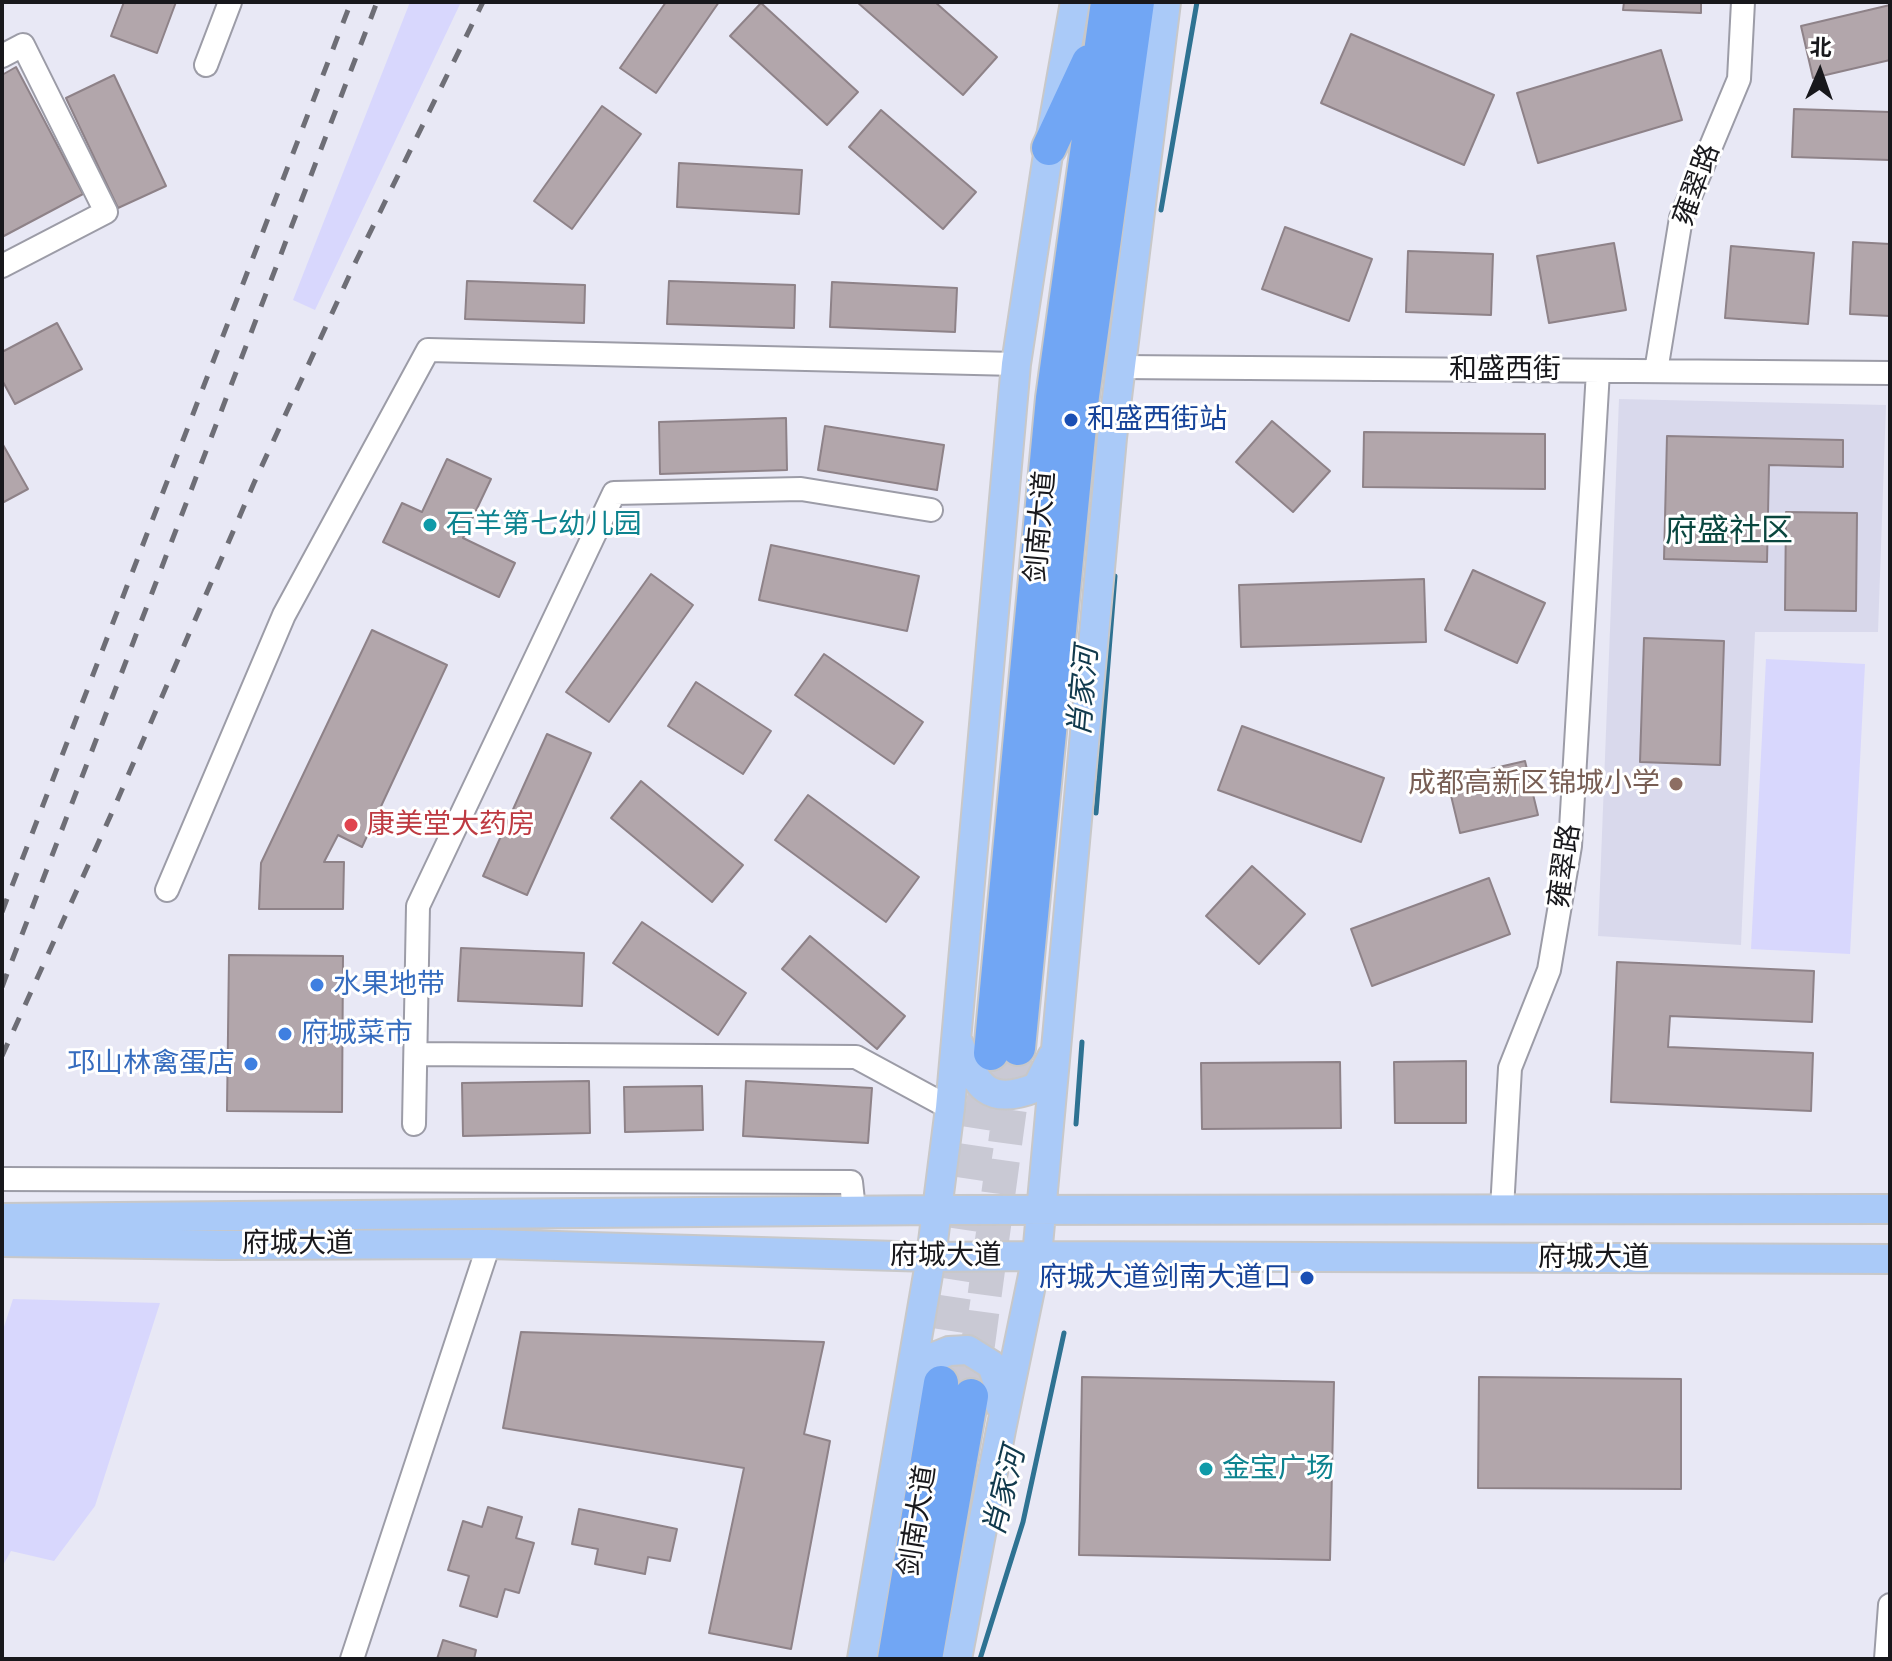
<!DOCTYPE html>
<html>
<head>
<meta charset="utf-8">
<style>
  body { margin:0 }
  #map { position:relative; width:1892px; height:1661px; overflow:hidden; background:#e8e8f5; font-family:Rubik,"Noto Sans SC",sans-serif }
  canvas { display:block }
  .frame { position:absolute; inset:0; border:4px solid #18181c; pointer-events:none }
  .north { position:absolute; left:1780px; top:32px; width:80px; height:80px; -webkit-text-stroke:6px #fff; paint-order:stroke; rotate:2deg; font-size:22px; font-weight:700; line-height:32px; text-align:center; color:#18181c }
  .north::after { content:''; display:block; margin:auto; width:28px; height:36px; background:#18181c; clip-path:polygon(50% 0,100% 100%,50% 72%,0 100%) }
</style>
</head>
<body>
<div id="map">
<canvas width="1892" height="1661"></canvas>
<div class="frame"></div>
<div class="north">北</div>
</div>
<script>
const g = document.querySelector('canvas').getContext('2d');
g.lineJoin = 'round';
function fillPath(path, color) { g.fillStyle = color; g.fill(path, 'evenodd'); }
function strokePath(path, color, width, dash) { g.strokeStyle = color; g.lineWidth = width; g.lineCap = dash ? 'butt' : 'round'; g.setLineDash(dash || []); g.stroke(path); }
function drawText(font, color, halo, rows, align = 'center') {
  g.font = font + ' Rubik,"Noto Sans SC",sans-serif'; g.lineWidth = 6; g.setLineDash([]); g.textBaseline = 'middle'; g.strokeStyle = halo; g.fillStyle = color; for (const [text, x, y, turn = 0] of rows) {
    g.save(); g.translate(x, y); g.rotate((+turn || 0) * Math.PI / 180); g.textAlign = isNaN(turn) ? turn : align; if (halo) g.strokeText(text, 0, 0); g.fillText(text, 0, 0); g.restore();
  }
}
fillPath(new Path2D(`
  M1619,399L1886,405L1878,632H1755L1741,945L1598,936Z`), '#d9d9ec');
fillPath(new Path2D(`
  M410,2H461L315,310L293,300Z
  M1766,659L1865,664L1850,954L1751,949Z
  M13,1299L160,1303L95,1506L54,1561L11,1551L2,1567V1333Z`), '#d8d7fd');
strokePath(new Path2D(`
  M1161,210L1197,2
  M1096,813L1115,576
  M1076,1124L1082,1042
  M980,1659L1023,1522L1064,1333`), '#2e7292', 5);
const building = new Path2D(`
  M124,2H176L157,53L111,36Z
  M666,2H719L656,93L620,68Z
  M857,2H935L997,57L963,95Z
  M1624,2H1701V13L1623,10Z
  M761,3L858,92L827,125L730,36Z
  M1890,5V60L1813,78L1801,26Z
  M1351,34L1494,95L1464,165L1321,103Z
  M1661,50L1682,120L1538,163L1517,93Z
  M16,67L83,194L2,237V75Z
  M114,75L166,186L118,208L66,98Z
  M602,106L641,134L572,229L534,201Z
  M1794,109L1890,112V160L1792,157Z
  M881,110L976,192L943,229L849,147Z
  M679,163L802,170L799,214L677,207Z
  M1285,227L1372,259L1349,321L1262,289Z
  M1853,242L1890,244V316L1850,314Z
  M1614,243L1626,310L1549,323L1537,256Z
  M1731,246L1814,253L1808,324L1725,318Z
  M1408,251L1493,254L1491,315L1406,312Z
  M467,281L585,285L584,323L465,319Z
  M669,281L795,285L794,328L667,324Z
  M832,282L957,288L955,332L830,327Z
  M57,323L82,369L15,404L2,380V352Z
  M786,418L787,470L660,474L659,422Z
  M1272,421L1330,471L1293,512L1236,462Z
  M825,426L944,445L937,490L818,470Z
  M1364,432L1545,434V489L1363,487Z
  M1667,436L1843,440V467L1769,465L1767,562L1664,559Z
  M2,443L28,489L2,503Z
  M447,459L491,479L463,538L515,563L499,597L383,542L402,503L422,512Z
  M1786,512L1857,513L1856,611L1785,610Z
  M771,545L919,576L907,631L759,600Z
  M1473,570L1545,603L1517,663L1445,630Z
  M651,574L693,605L609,722L566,692Z
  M1424,579L1426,642L1241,647L1239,585Z
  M372,630L447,665L362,847L338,835L324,862H344L343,909H259L261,863Z
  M1644,638L1724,641L1720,765L1640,762Z
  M824,654L923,722L894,764L795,695Z
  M696,682L771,731L743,774L668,726Z
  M1242,726L1384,778L1361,842L1218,790Z
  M547,734L591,753L527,895L483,876Z
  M1525,761L1538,815L1460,833L1447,779Z
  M641,781L743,865L712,902L611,818Z
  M808,795L919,877L886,922L775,840Z
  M1252,866L1305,914L1259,964L1206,916Z
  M1489,878L1510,934L1372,986L1351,929Z
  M642,922L746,993L718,1035L613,963Z
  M810,936L905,1016L877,1049L782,969Z
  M461,948L584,953L582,1006L458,1001Z
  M229,955L343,956L342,1112L227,1111Z
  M1617,962L1814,971L1812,1022L1670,1016L1668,1047L1813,1053L1811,1111L1611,1102Z
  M1466,1061V1123H1395L1394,1062Z
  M1340,1062L1341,1128L1202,1129L1201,1063Z
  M589,1081L590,1133L463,1136L462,1083Z
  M746,1081L872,1088L868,1143L743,1136Z
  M702,1086L703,1130L625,1132L624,1087Z
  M521,1332L824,1342L804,1434L830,1441L791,1649L709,1633L744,1468L503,1428Z
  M1082,1377L1334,1382L1330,1560L1079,1555Z
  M1479,1377L1681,1379V1489L1478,1488Z
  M488,1507L522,1517L516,1538L534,1543L519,1593L505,1589L497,1617L460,1606L469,1576L448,1570L463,1521L482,1527Z
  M579,1509L677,1529L670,1561L648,1557L645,1574L595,1564L598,1549L572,1544Z
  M443,1640L476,1650L474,1659H437Z`);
fillPath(building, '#b2a6ab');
strokePath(building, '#8e8288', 2);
strokePath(new Path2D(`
  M941,1381L990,1058
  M971,1396L1018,1048`), '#c9c9d4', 34, [34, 17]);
const minor = new Path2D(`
  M2,56L23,45L106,212L2,266
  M206,65L230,2
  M1120,367L1890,373
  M1656,371L1681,218L1739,79L1743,2
  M167,890L284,615L428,350L1016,364
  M416,1054L856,1057L950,1108
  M414,1124L418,906L614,493L801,489L931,510
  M2,1179L851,1182L854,1210
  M1502,1209L1510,1068L1549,970L1570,846L1598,371
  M352,1659L489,1244
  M1886,1659L1890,1605`);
const major = new Path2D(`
  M957,1040C976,1082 984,1109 1037,1087L1052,1057
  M2,1218L939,1210L1890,1209
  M2,1242L221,1245L489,1244L931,1257L1037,1256L1890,1259
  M915,1389L934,1357L949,1351L968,1350L992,1365L1000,1389V1405
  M862,1659L931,1257L950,1108L1016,364L1049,148L1075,2
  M957,1659L1001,1430L1037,1256L1112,438L1166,2`);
const highway = new Path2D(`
  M1049,148L1089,62
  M1018,1048L1082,396L1137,2
  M991,1053L1053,398L1108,2
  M895,1659L941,1383
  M925,1659L971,1396`);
strokePath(minor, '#9c9ca7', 26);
strokePath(major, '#c8c8c9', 32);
strokePath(highway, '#c8c8c9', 38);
strokePath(minor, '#fff', 22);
strokePath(major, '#aacaf8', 28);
strokePath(highway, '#71a6f4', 34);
strokePath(new Path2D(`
  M2,912L351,2
  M2,987L377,2
  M2,1056L114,808L254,483L356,261L483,2`), '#6e6e76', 5, [14, 14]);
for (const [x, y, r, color] of [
  [1071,420,8,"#1a4fb4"],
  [430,525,8,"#0f9aa8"],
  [1676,784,8,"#8d6e63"],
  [351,825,8,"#e0444e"],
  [317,985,8,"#3f7fe0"],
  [285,1034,8,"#3f7fe0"],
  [251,1064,8,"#3f7fe0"],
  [1307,1278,8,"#1a4fb4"],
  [1206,1469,8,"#0f9aa8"]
]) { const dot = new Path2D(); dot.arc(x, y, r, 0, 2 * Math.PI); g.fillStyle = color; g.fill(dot); strokePath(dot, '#fff', 3); }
drawText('28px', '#18181c', '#fff', [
  ["雍翠路",1697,185,-70],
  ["和盛西街",1505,370],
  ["剑南大道",1041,527,-85],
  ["雍翠路",1565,866,-82],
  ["府城大道",298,1244],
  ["府城大道",946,1256],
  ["府城大道",1594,1258],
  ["剑南大道",918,1521,-81]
]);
drawText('28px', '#164399', '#fff', [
  ["和盛西街站",1087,420],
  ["府城大道剑南大道口",1291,1278,"right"]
], 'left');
drawText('28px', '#0d838f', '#fff', [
  ["石羊第七幼儿园",446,525],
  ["金宝广场",1222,1469]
], 'left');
drawText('28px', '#785e54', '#fff', [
  ["成都高新区锦城小学",1660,784]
], 'right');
drawText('28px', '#be3a42', '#fff', [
  ["康美堂大药房",367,825]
], 'left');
drawText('28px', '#366cbe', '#fff', [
  ["水果地带",333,985],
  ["府城菜市",301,1034],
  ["邛山林禽蛋店",235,1064,"right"]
], 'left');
drawText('italic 30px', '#113a4d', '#fff', [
  ["肖家河",1084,692,-85],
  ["肖家河",1005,1492,-76]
]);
drawText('32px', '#0a473f', '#fff', [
  ["府盛社区",1729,532]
]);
</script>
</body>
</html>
